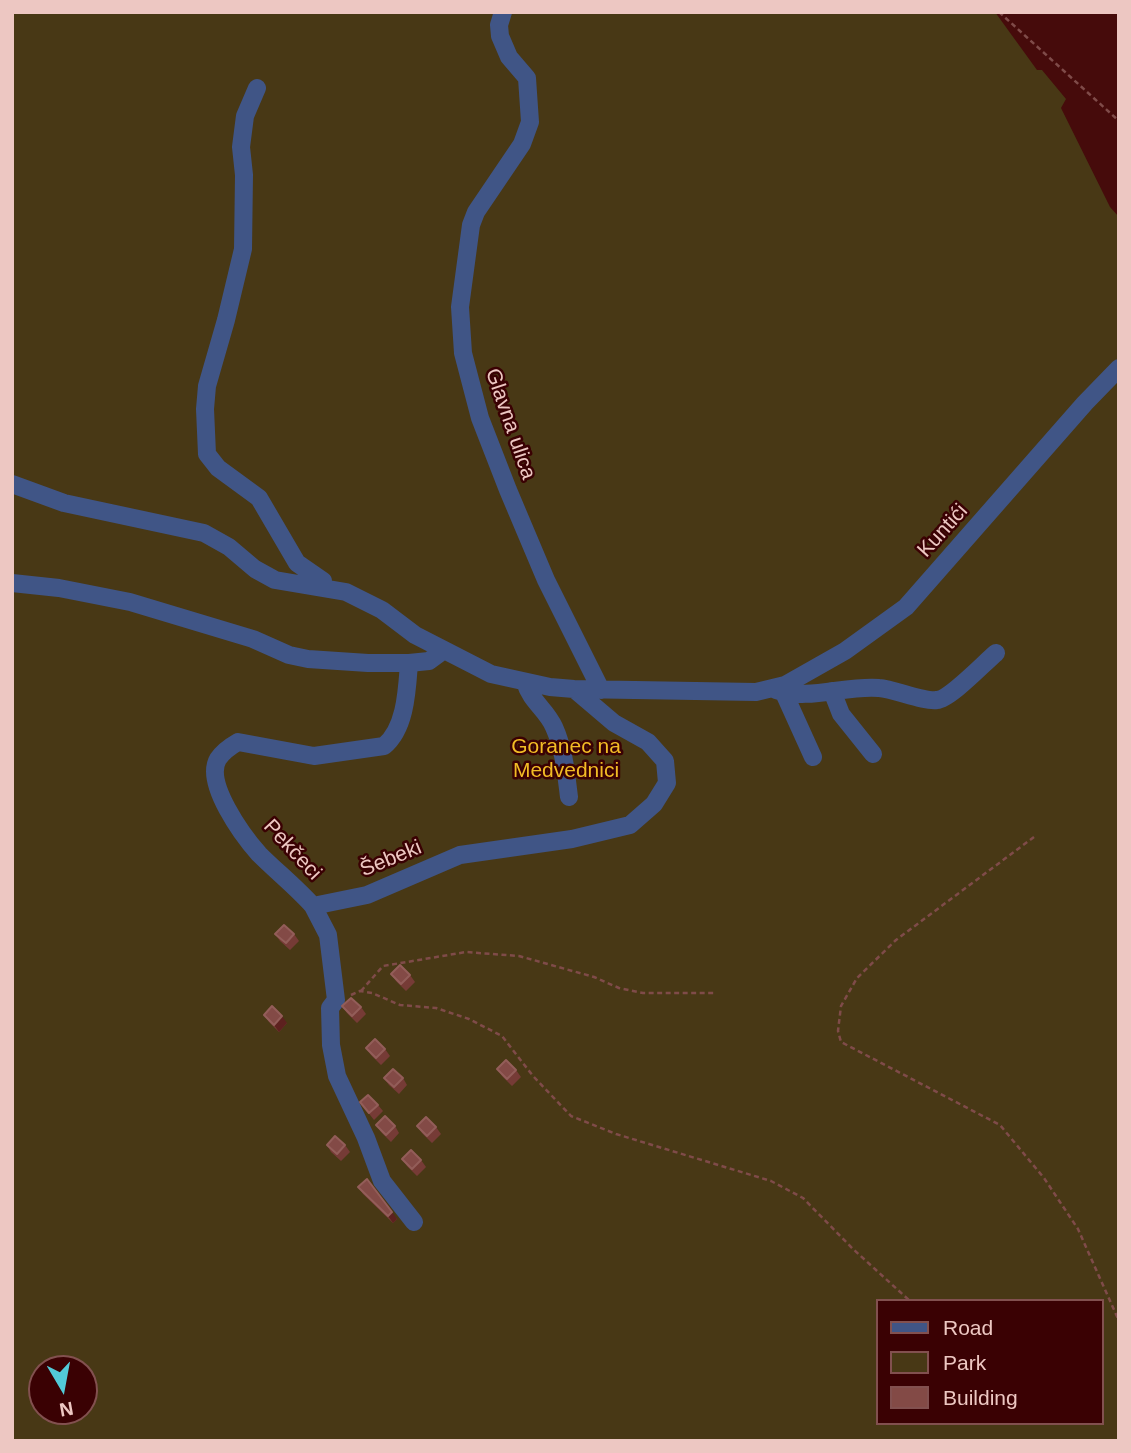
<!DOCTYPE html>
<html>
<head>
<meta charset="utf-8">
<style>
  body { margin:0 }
  #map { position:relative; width:1131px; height:1453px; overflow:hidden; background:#460b0b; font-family:Helvetica,sans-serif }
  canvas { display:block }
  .frame { position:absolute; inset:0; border:14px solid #edc7c2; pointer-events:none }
  .legend { position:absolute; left:876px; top:1299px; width:228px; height:126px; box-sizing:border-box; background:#3a0103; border:2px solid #82504f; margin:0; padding:9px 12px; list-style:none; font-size:21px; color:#edc7c2 }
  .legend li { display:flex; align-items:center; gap:14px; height:35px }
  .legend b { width:35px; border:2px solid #82504f }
  .north { position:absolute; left:28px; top:1355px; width:70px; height:70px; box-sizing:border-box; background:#3a0103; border:2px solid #82504f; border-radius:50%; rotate:170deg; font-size:19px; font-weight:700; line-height:28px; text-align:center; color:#edc7c2 }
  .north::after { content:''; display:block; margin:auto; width:24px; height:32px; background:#52cbd9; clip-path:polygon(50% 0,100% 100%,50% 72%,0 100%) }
</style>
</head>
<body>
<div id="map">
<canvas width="1131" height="1453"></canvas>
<div class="frame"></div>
<ul class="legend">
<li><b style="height:9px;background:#405586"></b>Road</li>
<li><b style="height:19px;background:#483815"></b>Park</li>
<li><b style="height:19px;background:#834a46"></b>Building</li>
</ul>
<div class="north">N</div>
</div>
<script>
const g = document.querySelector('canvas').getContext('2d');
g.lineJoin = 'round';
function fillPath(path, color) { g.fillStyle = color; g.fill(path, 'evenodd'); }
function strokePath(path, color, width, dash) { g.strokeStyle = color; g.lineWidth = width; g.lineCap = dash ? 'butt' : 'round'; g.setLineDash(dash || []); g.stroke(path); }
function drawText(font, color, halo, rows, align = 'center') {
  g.font = font + ' Helvetica,sans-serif'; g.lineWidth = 5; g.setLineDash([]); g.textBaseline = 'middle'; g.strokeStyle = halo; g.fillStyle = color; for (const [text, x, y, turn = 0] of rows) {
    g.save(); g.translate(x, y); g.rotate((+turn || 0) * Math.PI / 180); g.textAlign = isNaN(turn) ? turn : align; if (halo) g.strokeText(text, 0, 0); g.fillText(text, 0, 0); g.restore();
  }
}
fillPath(new Path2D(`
  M12,12H995L1037,70H1042L1066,99L1061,108L1110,207L1119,217V1441H12ZM877,1301H1101V1423H877ZM42,1369H84V1411H42Z`), '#483815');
strokePath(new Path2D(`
  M999,12L1119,121
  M1034,837L896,940L857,978L841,1006L838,1031L841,1042L1000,1125L1044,1178L1078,1229L1119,1321
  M361,991L383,966L466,952L519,956L594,977L619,988L643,993H714
  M351,995L360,991L372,993L400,1005L436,1008L469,1019L502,1036L533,1076L571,1116L616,1134L771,1181L803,1198L853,1249L910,1301`), '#7f4b49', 2.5, [5, 3.5]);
strokePath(new Path2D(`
  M503,12L499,25L500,36L509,57L527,78L530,122L522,144L476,212L471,225L460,307L463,353L480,418L508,490L546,580L601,690
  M257,88L245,116L241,147L244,175L243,249L226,320L207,386L205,409L207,454L218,468L259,498L297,563L323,581V587
  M12,484L64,503L204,533L229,547L255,569L275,580L346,592L382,610L415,635L491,674L550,687L574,689L756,692L785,685L845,651L906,607L1085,403L1119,368
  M12,583L59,588L130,602L253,639L289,655L308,659L368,663H409L429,661L444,650
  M525,682C531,702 546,709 554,727C564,749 566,773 569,797
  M776,690C808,701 846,685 879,688C894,689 924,702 937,700C950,699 984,663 996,653
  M832,691L841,714L873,754
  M784,693L813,757
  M313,906C296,887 277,872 259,854C243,836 204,783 218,759C222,753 231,746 238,742L314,756L384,746C406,728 407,689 409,663
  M414,1222L382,1181L366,1138L337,1076L331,1045L330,1008L336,1000L328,935L313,906L367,895L460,855L572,839L630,825L654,804L667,783L665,761L648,742L614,723L574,689`), '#405586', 18);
fillPath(new Path2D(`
  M275,934H294L299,941L290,950L280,941Z
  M391,974L410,975L415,982L406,991L396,981Z
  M342,1006L361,1007L366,1014L357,1023L347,1013Z
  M264,1015L287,1023L279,1032L269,1022Z
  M366,1048L385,1049L390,1056L381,1065L371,1055Z
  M497,1069L516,1070L521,1077L512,1086L502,1076Z
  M384,1078H403L407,1085L399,1094L389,1085Z
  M360,1102L378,1105L383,1111L374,1120Z
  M376,1125L395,1126L399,1133L391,1142L381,1132Z
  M417,1126L436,1127L441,1134L432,1143L422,1133Z
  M327,1145H345L350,1152L341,1161L331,1152Z
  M402,1159L421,1160L426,1167L417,1176L407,1166Z
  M358,1187L397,1219L393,1223L363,1194Z`), '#763b36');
fillPath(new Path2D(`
  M282,1016L287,1023L279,1032L274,1025Z
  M392,1212L397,1219L393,1223L388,1216Z`), '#5d211f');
const building = new Path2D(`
  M284,925L294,934L286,943L275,934Z
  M400,965L410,975L401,984L391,974Z
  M351,998L361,1007L352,1016L342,1006Z
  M272,1006L282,1016L274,1025L264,1015Z
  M375,1039L385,1049L376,1058L366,1048Z
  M506,1060L516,1070L507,1079L497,1069Z
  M393,1069L403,1078L394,1087L384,1078Z
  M368,1095L378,1105L369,1113L360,1102Z
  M385,1116L395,1126L386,1135L376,1125Z
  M426,1117L436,1127L427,1136L417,1126Z
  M335,1136L345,1145L337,1154L327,1145Z
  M411,1150L421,1160L412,1169L402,1159Z
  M367,1179L392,1212L388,1216L358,1187Z`);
fillPath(building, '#834a46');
strokePath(building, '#935d59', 2);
drawText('21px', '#edc7c2', '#3a0103', [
  ["Glavna ulica",510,424,71],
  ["Kuntići",943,531,-48],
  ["Pekčeci",292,850,47],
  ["Šebeki",391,859,-22]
]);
drawText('21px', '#f2bc25', '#3a0103', [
  ["Goranec na",566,747],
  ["Medvednici",566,771]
]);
</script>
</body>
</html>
